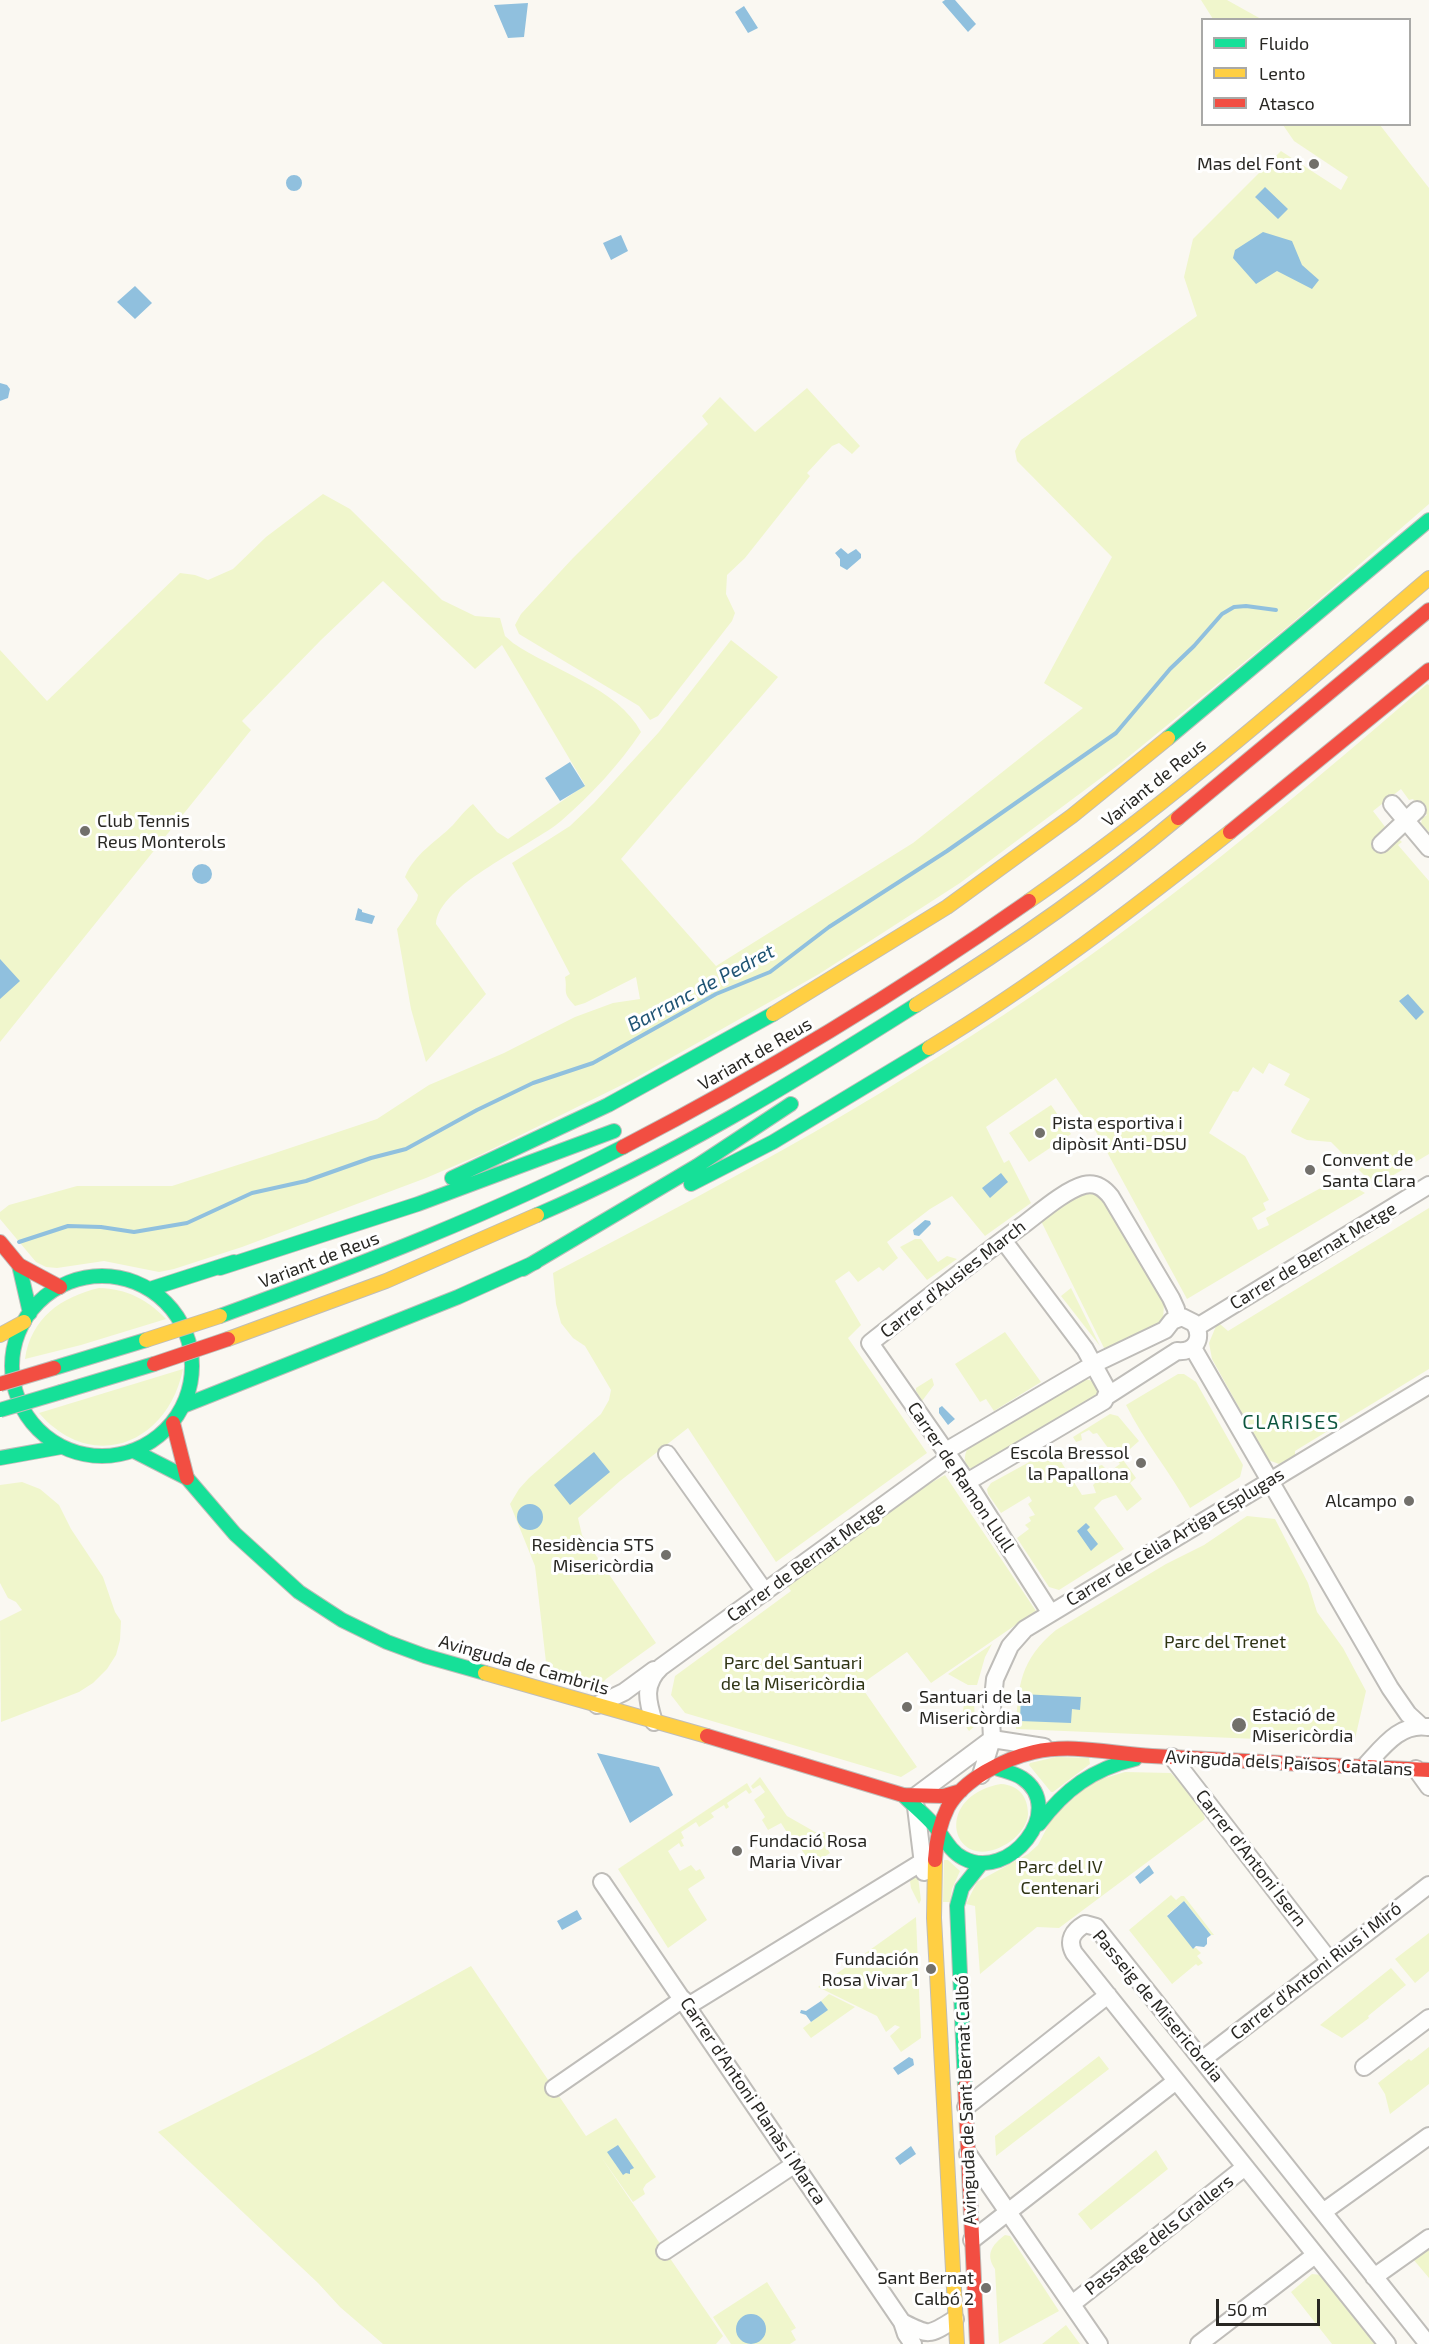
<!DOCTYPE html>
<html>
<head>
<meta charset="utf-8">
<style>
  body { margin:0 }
  #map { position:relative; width:1429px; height:2344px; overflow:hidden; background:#faf8f2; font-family:"Exo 2",sans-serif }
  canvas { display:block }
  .legend { position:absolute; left:1201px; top:18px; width:210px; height:108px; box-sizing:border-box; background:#fff; border:2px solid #a9a9a7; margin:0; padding:8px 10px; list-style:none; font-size:18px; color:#282723 }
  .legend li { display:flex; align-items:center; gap:12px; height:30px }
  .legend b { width:30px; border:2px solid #a9a9a7 }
  .scale { position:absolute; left:1216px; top:2299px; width:104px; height:27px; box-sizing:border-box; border:3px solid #282723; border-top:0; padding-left:8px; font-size:18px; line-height:21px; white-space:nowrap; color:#282723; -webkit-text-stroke:4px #fff; paint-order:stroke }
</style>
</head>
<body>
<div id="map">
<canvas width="1429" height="2344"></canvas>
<ul class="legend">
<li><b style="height:8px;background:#16e098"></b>Fluido</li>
<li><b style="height:8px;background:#ffcf43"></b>Lento</li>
<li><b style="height:8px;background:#f24e42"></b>Atasco</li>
</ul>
<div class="scale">50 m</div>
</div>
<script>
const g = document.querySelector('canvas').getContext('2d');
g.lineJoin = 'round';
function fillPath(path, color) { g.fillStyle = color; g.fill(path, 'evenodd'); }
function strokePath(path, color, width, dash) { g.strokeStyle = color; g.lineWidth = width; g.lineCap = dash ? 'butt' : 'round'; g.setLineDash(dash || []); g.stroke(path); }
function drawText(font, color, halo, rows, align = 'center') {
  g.font = font + ' "Exo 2",sans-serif'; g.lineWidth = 6; g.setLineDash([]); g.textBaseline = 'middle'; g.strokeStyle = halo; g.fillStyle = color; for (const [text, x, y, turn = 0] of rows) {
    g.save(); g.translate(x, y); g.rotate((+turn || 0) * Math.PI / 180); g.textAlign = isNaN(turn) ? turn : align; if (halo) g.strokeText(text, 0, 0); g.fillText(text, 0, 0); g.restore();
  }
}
fillPath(new Path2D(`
  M1201,0H1227L1261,19H1213Z
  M1283,125H1380L1429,188V504L1292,623L1121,763L960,883L819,974L632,1080L482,1154L426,1178L242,1247L174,1269L159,1272L104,1261L57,1268L46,1267L36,1262L0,1219V1212L9,1205L77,1186H172L275,1153L377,1119L429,1085L504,1053L575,1017L613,1003L640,999L636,977L585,1003L575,1006C561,991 568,992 565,977L570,974L512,863L570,826L594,803L659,732L731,640L778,677L621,859L716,966L913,843L1083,708L1044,683L1112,557L1017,461L1015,451L1021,440L1197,316L1184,277L1193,239L1281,151L1341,190L1348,177L1294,141Z
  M807,388L860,446L852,454L839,443L832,446L807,473L810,476L745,558L727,575L726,594L735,613L732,621L658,716L650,720L639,706L519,634L515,625L521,614L573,558L708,424L702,416L720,397L755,432Z
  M323,494L350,509L442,600L475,616L500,618L505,636L513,643C552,670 618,688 641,732C619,765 591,795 561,821C533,845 438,885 436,924L486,994L426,1062L411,1009L397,929L417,900L418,895L405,877C415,853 436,842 453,825C460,817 465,810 473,804L497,832L508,839L585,785L502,645L475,669L383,581L321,640L242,721L251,730L0,1042V650L47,701L180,573L195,575L208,580L233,569L266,537Z
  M1427,684L1429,685V832L1421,824L1422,818L1427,815L1413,799L1409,800L1401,789L1373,811L1386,828L1402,842L1398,845L1429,881V1154L1375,1186L1331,1142L1307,1140L1292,1133L1291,1131L1310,1099L1284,1085L1290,1074L1269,1063L1263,1074L1253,1067L1238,1092L1233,1091L1209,1133L1245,1156L1269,1200L1263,1203L1266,1210L1252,1218L1258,1230L1269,1225L1266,1218L1339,1178L1365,1193L1187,1299L1095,1130L1092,1131L1056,1078L986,1127L1004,1163L1009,1160L1031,1203L985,1236L952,1196L930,1209L887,1242L898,1258L883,1271L879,1267L858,1282L849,1271L835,1281L861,1325L848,1338L927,1453L776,1562L688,1428L620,1481L578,1518L582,1535L656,1643L606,1679L599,1687L547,1671L535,1566L510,1504L519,1489L529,1478L601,1414L609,1400L611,1390L585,1346L573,1338L561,1323L556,1304L553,1273C619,1238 685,1204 750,1168C837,1121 922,1068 1005,1014C1153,917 1293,800 1427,684Z
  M1051,1105L1071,1134L1029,1162L1009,1133Z
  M1086,1191L1098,1194L1106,1200L1164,1303L1163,1321L1138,1337H1130L1106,1352L1041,1221L1076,1195Z
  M1429,1208V1369L1295,1451V1456L1279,1464L1268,1460L1212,1359L1209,1343L1216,1326L1220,1324L1228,1331Z
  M915,1239H921L938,1262L947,1256L957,1259L927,1280L900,1247Z
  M99,1288C127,1289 147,1299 166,1319L81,1345L25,1359C31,1318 61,1297 99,1288Z
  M1071,1288L1100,1346L1061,1296Z
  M1005,1332L1041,1382L994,1411L986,1399L980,1402L955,1364Z
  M183,1369C168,1444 92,1474 39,1413Z
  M1178,1374H1184L1196,1382L1243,1465L1240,1477L1190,1508C1170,1472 1144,1441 1126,1405Z
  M932,1378L934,1385L922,1401L916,1391V1388Z
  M1086,1379L1095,1382L1100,1392L1098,1399L976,1470C962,1467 963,1456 969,1446Z
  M1110,1414L1118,1416L1139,1441L1121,1457L1136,1478L1130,1483L1142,1499L1127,1511L1116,1495L1102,1500L1094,1508L1124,1549L1059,1590L1049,1587L1017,1538L1029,1529L1025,1525L1031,1521L1029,1517L1035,1515L1028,1504L1032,1501L1029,1496L1001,1513L988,1494L987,1489L991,1483L1053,1449L1082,1495L1096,1493L1093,1485L1102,1476L1095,1467L1102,1465L1109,1472L1120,1464L1097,1433L1093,1434L1089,1430L1081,1434L1082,1440L1076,1442L1073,1437Z
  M917,1470L925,1486L945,1475L1036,1611L931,1683L907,1652L860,1685L917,1767L901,1777L685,1713L671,1695L675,1676L791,1591L777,1572Z
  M22,1482L40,1489L59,1505L71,1529L103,1577L115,1612L121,1621L120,1640L116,1655L107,1669L93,1683L79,1692L1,1722L0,1621L22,1610L16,1602L8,1598L0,1583V1485Z
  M1247,1516L1275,1519L1308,1583L1317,1612L1343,1648L1366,1691L1354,1743L1016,1729C1018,1685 1020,1660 1056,1630L1166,1564L1204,1545Z
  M992,1644L985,1657L977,1685H968L948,1674Z
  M967,1698L974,1700L975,1726L969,1731C962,1723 961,1707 967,1698Z
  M1056,1757L1089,1758L1090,1764L1053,1792H1051L1029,1765L1030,1763Z
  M1125,1772L1171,1773L1202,1808L1205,1819L1059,1928L1037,1927L980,1974L975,1906L966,1904L977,1882L1028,1854L1038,1845L1052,1818L1091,1782Z
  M760,1777L787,1816L815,1832H825L830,1842L828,1850L830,1853L812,1865L795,1840L785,1845L783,1842L790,1837L781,1823L768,1830L762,1820L765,1817L754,1800L765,1792L760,1785L753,1789L751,1786Z
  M747,1783L752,1792L749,1794L746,1790L727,1803L729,1807L726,1809L724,1805L711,1813L714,1817L699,1827L696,1822L681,1832L684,1838L681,1840L684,1846L681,1847L679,1843L668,1851L680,1871L691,1865L696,1871L700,1869L705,1878L688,1889L707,1920L668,1948L618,1869Z
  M1001,1784C1019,1785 1028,1797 1028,1814C1028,1824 1019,1835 1011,1841C954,1881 928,1797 1001,1784Z
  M944,1860H948L960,1871L952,1889L950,1902H943Z
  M915,1875L918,1877L921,1900L919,1904L911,1888L910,1881Z
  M1171,1895L1176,1900L1181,1896H1184L1214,1935H1211L1184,1901L1167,1915L1193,1948H1196L1201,1953L1197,1956L1203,1963L1198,1966L1196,1964L1172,1984L1129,1930Z
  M916,1917L921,2038L901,2052L890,2036L900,2027L895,2025L886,2032L877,2016L818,1987Z
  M1429,1933V1971L1415,1983L1395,1959Z
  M471,1966L586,2136L616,2118L656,2177L646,2184L643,2189L645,2194L633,2202L601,2157L723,2336L716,2344H383L340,2307L318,2283L158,2132L316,2052Z
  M1391,1968L1406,1985L1368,2016L1369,2018L1342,2038L1320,2025Z
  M829,1994L855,2007L811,2038L803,2028L827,2010L821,2001Z
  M1429,2047V2084L1390,2114L1385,2094L1378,2083L1409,2059L1411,2061Z
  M1099,2056L1109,2069L996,2156L995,2136Z
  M1156,2150L1168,2169L1091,2230L1078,2214Z
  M1005,2235L1010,2236L1059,2311L999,2344L995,2269C985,2254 992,2245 1005,2235Z
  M1427,2249L1429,2251V2278L1413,2259Z
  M1312,2274L1322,2275L1379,2344H1332L1291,2292Z
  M767,2282L796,2328L791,2331L796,2340L790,2344H731L713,2317Z
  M1066,2325L1080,2344H1042Z`), '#f0f6cc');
fillPath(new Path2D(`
  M945,0H955L976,24L968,32L942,2Z
  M528,3L524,37L508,38L494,5Z
  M744,6L758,28L748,33L735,12Z
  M286 183a8 8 0 1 1 16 0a8 8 0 1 1-16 0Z
  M1265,187L1288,209L1278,219L1255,197Z
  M1263,232L1292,241L1302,265L1319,280L1312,289L1277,271L1256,284L1233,258L1235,250Z
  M621,235L628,251L611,260L603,243Z
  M135,286L152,303L135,319L117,302Z
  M0,383L7,385L10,389L8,398L0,401Z
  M841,548L848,554L856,549L861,554V558L847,570L840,566V559L835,553Z
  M570,762L585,786L560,801L545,778Z
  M192 874a10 10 0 1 1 20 0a10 10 0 1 1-20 0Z
  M358,908L362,910V912L375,916L372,924L355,920Z
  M0,959L20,981L0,999Z
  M1408,994L1424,1012L1416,1020L1399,1001Z
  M1001,1173L1008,1182L990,1198L982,1188Z
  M925,1220L930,1221L931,1224L919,1236L914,1235L913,1230Z
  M942,1406L955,1419L948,1425L939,1413V1408Z
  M594,1452L610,1472L570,1505L554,1485Z
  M517 1517a13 13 0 1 1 26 0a13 13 0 1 1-26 0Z
  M1086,1523L1090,1527L1087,1530L1098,1544L1091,1551L1077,1531Z
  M1021,1694L1081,1697L1080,1710L1072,1709L1071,1723L1020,1721Z
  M597,1753L659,1767L673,1795L630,1823Z
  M1149,1865L1154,1873L1140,1884L1135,1877Z
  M1184,1901L1211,1935L1207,1938V1944L1204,1947L1196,1946L1193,1949L1167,1916Z
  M577,1910L582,1919L562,1930L557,1921Z
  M821,2001L828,2010L811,2022L806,2015L800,2013L801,2010L806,2011Z
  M909,2057L913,2059L914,2065L898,2075L893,2068Z
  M618,2145L634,2168L630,2170V2174L626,2173L623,2175L607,2152Z
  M911,2146L916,2154L900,2165L895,2158Z
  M736 2329a15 15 0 1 1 30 0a15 15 0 1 1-30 0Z`), '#90c0de');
strokePath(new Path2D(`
  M19,1242L68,1226L101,1227L134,1232L187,1223L252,1193L306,1181L371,1158L406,1149L477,1110L533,1083L593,1063L716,994L770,972L829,927L947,851L1116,733L1170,669L1194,646L1222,614L1234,607L1246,606L1276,610`), '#90c0de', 4);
const street = new Path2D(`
  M1392,804L1429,848
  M1381,844L1417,810
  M1197,1327L1429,1185
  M1193,1348L1390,1688L1408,1714L1421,1726
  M946,1451L1094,1364L1165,1330L1172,1321L1182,1317L1194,1323C1204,1338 1195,1353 1177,1351L1107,1396
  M667,1454L765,1592
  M967,1482L1104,1401L1108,1391L1085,1349L1003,1240
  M1050,1612L967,1482L870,1343C921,1303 971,1263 1023,1225C1039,1213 1065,1190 1084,1185C1096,1182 1104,1188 1111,1197L1171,1298L1176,1309L1177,1318
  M597,1705L624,1692L654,1670
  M654,1722C647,1700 643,1684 661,1667L950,1457
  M992,1739L1044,1747
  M1172,1757L1329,1960
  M1365,1766C1382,1748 1400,1722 1428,1727
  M1416,1769L1429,1787
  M981,1775L992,1739L991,1717L995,1679L1010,1646L1025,1629L1429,1385
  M917,1795L992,1739
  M916,1807L924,1872
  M602,1882L902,2322L906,2334L913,2344
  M688,2006L922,1862
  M1203,2059L1429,1885
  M1364,2067L1429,2018
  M554,2088L683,1999
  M966,2107L1108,1995
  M968,2154L1099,2344
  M1323,2212L1429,2136
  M972,2240L1176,2081
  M665,2251L795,2164
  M1374,2277L1429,2238
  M1072,2304L1245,2167
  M902,2322C930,2336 928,2336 955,2319
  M1199,2344L1315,2255
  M1387,2344L1074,1953C1067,1940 1073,1931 1085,1924L1096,1927L1428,2344`);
const fast = new Path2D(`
  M1168,738L1429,520
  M452,1178L608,1105L773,1014
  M691,1184L773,1142L929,1048
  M537,1215C670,1158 794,1082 916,1005
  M19,1265L30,1313
  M220,1268L418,1204L614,1131
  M523,1269L697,1166L791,1104
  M12 1366a90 90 0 1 1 180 0a90 90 0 1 1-180 0Z
  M150,1289L234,1262
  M220,1316C357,1266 493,1214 623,1147
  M54,1368L146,1340
  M61,1392L154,1364
  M183,1406L458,1297L536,1262
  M134,1451L187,1478L235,1534L299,1592L342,1620L387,1642L425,1656L485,1673
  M0,1458L61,1447
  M903,1795C913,1805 924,1814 933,1824C943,1835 949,1851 963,1858C1009,1883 1068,1809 1022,1778C1015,1773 1004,1771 996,1768
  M1039,1824C1065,1789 1093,1769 1135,1759
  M965,2086L957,1906L962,1888L981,1864`);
const slow = new Path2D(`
  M1029,901C1170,803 1299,689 1429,578
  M916,1005C1006,949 1097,886 1178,818
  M773,1014L947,907L1072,816L1168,738
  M929,1048C1035,984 1133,909 1230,832
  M0,1335L24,1322
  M228,1339L386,1281L537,1215
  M485,1673L707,1736
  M935,1860L934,1918L957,2344`);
const jam = new Path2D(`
  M1178,818L1429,610
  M1230,832L1429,670
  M623,1147C764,1074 899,992 1029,901
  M0,1242L19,1265L60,1287
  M173,1423L187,1478
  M707,1736L903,1795L944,1796L961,1791
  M935,1860C936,1842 940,1823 948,1807C964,1779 1004,1759 1034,1752C1073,1743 1113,1754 1152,1756C1244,1761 1337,1766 1429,1770
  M965,2086L977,2344`);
strokePath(street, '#bfbdb9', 20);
strokePath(fast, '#bfbdb9', 16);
strokePath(slow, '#bfbdb9', 16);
strokePath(jam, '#bfbdb9', 16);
strokePath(street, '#fefefd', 16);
strokePath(fast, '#16e098', 14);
strokePath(slow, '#ffcf43', 14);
strokePath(jam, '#f24e42', 14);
const fastBridge = new Path2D(`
  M0,1410L61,1392`);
const slowBridge = new Path2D(`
  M146,1340L220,1316`);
const jamBridge = new Path2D(`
  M154,1364L228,1339
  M0,1384L54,1368`);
strokePath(fastBridge, '#bfbdb9', 16, []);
strokePath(slowBridge, '#bfbdb9', 16, []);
strokePath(jamBridge, '#bfbdb9', 16, []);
strokePath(fastBridge, '#16e098', 14);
strokePath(slowBridge, '#ffcf43', 14);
strokePath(jamBridge, '#f24e42', 14);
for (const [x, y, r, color] of [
  [1314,164,6,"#72706b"],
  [85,831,6,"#72706b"],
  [1040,1133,6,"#72706b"],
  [1310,1170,6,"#72706b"],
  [1141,1463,6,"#72706b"],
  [1409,1501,6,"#72706b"],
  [666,1555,6,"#72706b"],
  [907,1707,6,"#72706b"],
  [1239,1725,8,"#72706b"],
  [737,1851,6,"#72706b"],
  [931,1969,6,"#72706b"],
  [986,2288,6,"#72706b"]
]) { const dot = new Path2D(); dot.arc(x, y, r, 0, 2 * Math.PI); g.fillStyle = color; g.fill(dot); strokePath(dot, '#fff', 2); }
drawText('18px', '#282723', '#fff', [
  ["Mas del Font",1302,164],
  ["Club Tennis",97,821,"left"],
  ["Reus Monterols",97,842,"left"],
  ["Pista esportiva i",1052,1123,"left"],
  ["dipòsit Anti-DSU",1052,1144,"left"],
  ["Convent de",1322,1160,"left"],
  ["Santa Clara",1322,1181,"left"],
  ["Escola Bressol",1129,1453],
  ["la Papallona",1129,1474],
  ["Alcampo",1397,1501],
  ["Residència STS",654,1545],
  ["Misericòrdia",654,1566],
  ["Santuari de la",919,1697,"left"],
  ["Misericòrdia",919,1718,"left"],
  ["Estació de",1252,1715,"left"],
  ["Misericòrdia",1252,1736,"left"],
  ["Fundació Rosa",749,1841,"left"],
  ["Maria Vivar",749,1862,"left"],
  ["Fundación",919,1959],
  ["Rosa Vivar 1",919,1980],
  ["Sant Bernat",974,2278],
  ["Calbó 2",974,2299]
], 'right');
drawText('18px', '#282723', '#fff', [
  ["Variant de Reus",1154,783,-39],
  ["Variant de Reus",755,1054,-30],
  ["Carrer de Bernat Metge",1313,1256,-31],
  ["Variant de Reus",319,1260,-21],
  ["Carrer d'Ausies March",953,1279,-38],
  ["Carrer de Ramon Llull",961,1477,56],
  ["Carrer de Cèlia Artiga Esplugas",1175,1537,-31],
  ["Carrer de Bernat Metge",806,1562,-36],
  ["Avinguda de Cambrils",524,1665,16],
  ["Avinguda dels Països Catalans",1289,1763,3],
  ["Carrer d'Antoni Isern",1251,1858,52],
  ["Carrer d'Antoni Rius i Miró",1316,1971,-38],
  ["Passeig de Misericòrdia",1158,2006,50],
  ["Avinguda de Sant Bernat Calbó",966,2100,-92],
  ["Carrer d'Antoni Planàs i Marca",753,2101,56],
  ["Passatge dels Grallers",1159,2235,-38]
]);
drawText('18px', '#2f3414', '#fff', [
  ["Parc del Trenet",1225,1642],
  ["Parc del Santuari",793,1663],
  ["de la Misericòrdia",793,1684],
  ["Parc del IV",1060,1867],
  ["Centenari",1060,1888]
]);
drawText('italic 20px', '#1f5474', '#fff', [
  ["Barranc de Pedret",701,988,-28]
]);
g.letterSpacing = '1.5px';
drawText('20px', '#0e573f', '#fff', [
  ["CLARISES",1291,1422]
]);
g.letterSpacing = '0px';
</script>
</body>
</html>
